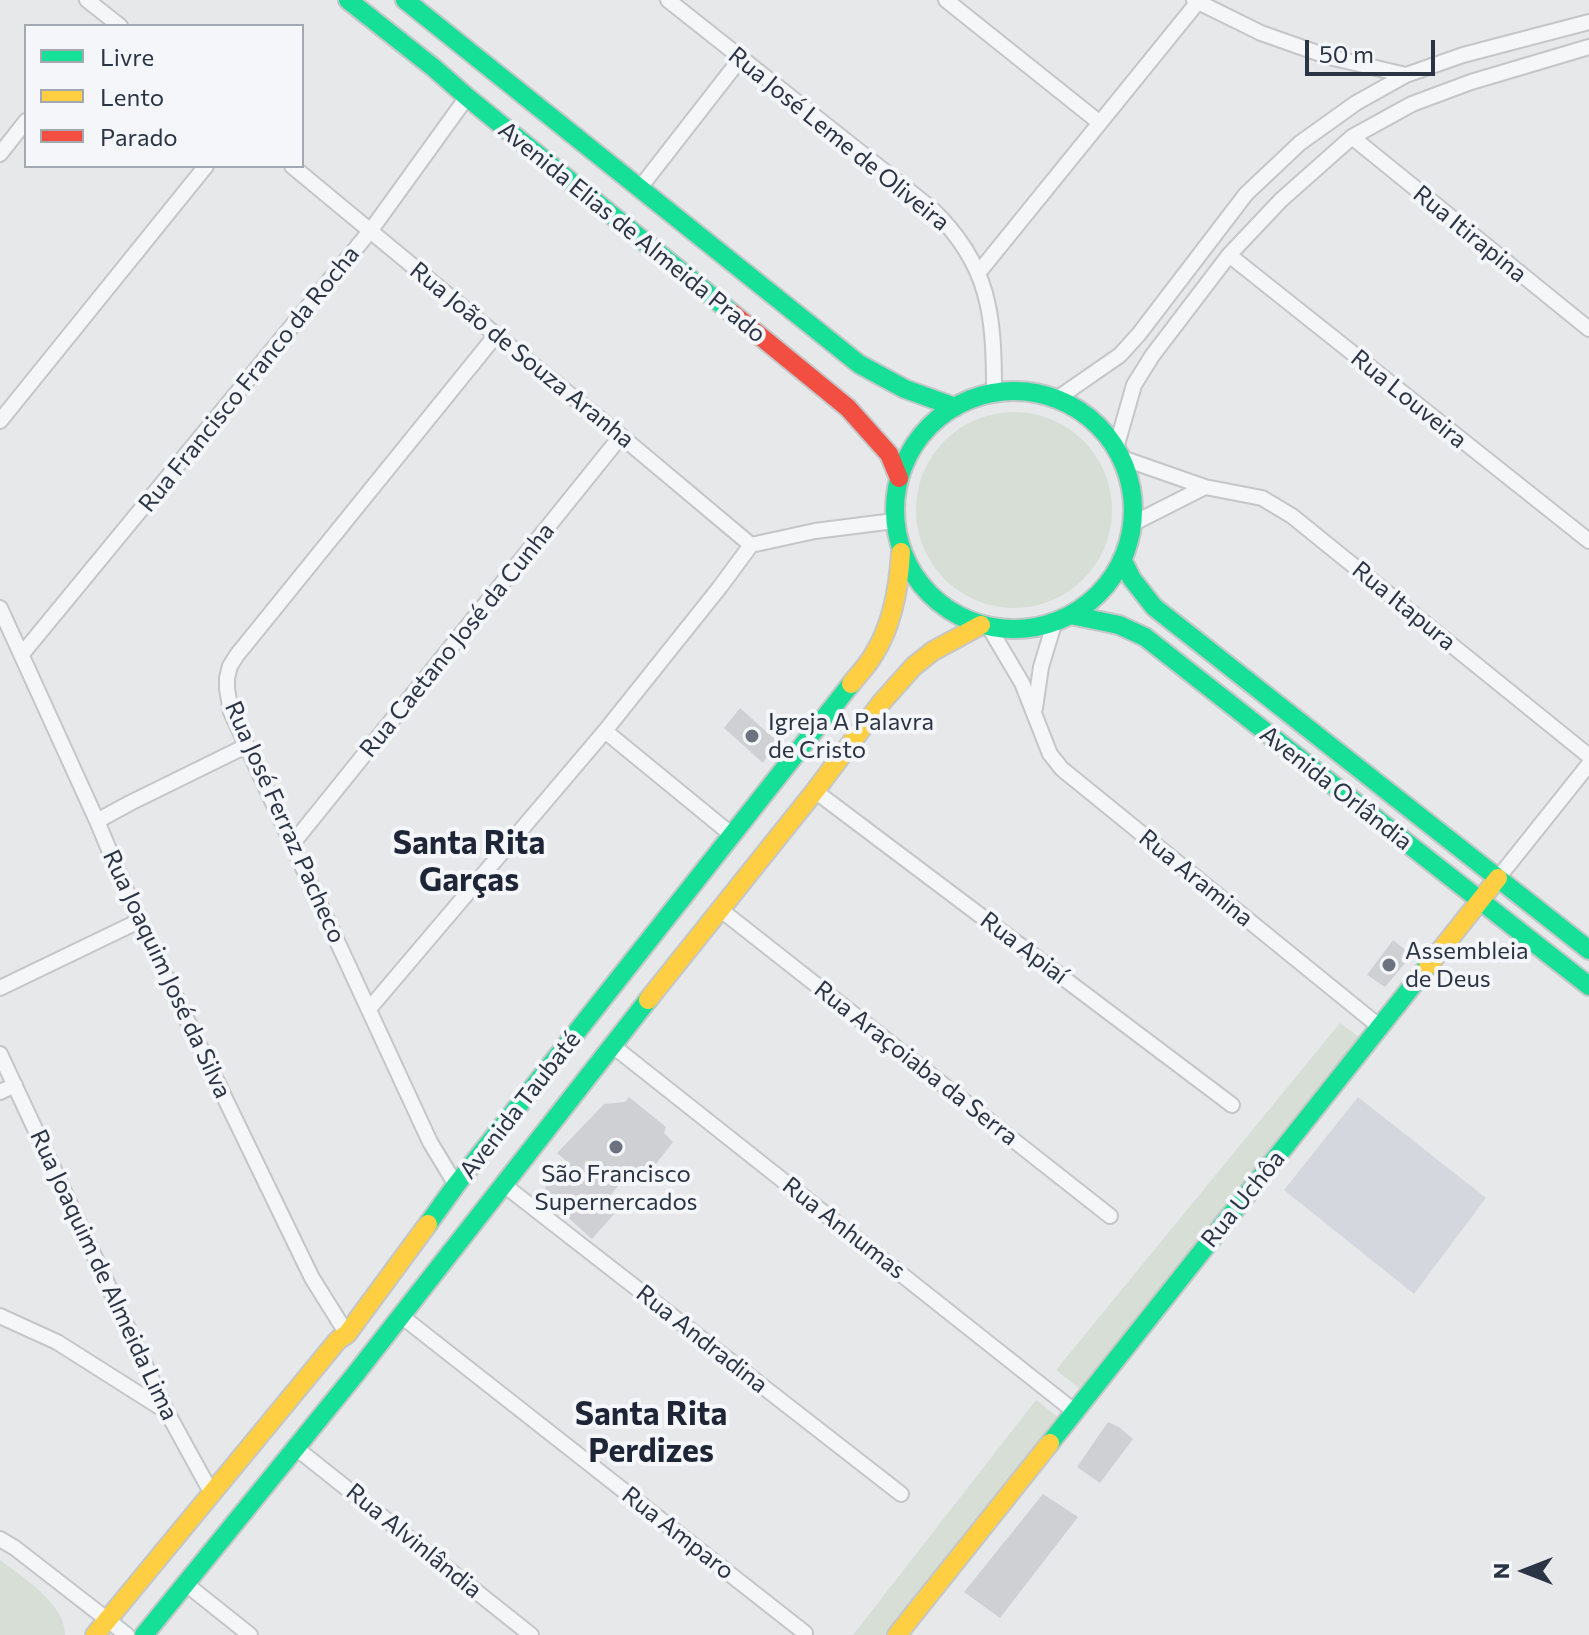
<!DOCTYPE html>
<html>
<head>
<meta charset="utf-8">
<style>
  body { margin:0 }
  #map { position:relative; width:1589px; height:1635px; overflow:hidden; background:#e6e8ea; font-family:Commissioner,sans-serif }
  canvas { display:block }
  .legend { position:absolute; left:24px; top:24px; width:280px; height:144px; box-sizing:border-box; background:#f4f6f9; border:2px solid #a4a8b1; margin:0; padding:10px 14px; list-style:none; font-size:24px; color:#2b3445 }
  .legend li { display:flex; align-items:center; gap:16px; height:40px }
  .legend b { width:40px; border:2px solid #a4a8b1 }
  .north { position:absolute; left:1485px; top:1531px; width:80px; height:80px; -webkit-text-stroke:6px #f4f6f9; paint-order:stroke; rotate:270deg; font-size:22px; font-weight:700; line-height:32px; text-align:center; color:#2b3445 }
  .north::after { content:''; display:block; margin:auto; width:28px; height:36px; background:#2b3445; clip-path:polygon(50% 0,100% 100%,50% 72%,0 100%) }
  .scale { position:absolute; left:1305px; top:40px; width:130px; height:36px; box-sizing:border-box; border:4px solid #2b3445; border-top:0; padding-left:10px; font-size:24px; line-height:28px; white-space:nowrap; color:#2b3445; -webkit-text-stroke:6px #f4f6f9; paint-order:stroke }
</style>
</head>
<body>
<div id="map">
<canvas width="1589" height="1635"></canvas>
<ul class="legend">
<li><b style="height:10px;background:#16e098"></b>Livre</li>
<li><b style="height:10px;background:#ffcf43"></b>Lento</li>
<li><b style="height:10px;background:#f24e42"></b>Parado</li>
</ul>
<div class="north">N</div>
<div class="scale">50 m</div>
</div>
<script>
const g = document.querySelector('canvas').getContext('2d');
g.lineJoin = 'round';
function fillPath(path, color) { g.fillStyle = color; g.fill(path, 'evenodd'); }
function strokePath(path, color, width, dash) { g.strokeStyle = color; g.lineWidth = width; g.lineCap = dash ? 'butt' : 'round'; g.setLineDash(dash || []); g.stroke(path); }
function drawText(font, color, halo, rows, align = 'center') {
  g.font = font + ' Commissioner,sans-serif'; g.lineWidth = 8; g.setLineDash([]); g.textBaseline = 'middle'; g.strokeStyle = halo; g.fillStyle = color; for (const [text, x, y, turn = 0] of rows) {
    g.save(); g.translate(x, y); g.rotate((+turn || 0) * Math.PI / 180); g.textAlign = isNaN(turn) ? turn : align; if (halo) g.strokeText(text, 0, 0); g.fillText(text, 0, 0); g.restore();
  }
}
fillPath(new Path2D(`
  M1358,1097L1486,1198L1414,1294L1284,1190Z`), '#d4d7dd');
fillPath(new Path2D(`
  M916 510a98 98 0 1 1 196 0a98 98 0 1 1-196 0Z
  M1340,1023L1363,1040L1083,1391L1056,1370Z
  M1036,1400L1059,1418L886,1635H853Z
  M0,1560C23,1578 65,1603 65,1635H0Z`), '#d6ded6');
fillPath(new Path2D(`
  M740,708L780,744L771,751L763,763L724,728Z
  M1393,940L1412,955L1385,987L1367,975Z
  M629,1097L666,1127L664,1133L673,1142L641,1183L627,1174L604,1204L614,1214L592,1239L546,1198L545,1184L550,1172L570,1164L557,1153L604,1104L625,1102Z
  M1108,1422L1119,1427L1133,1439L1100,1483L1077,1467Z
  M1043,1494L1078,1517L1000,1618L964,1592Z`), '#ced0d3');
const street = new Path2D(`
  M87,0L120,26
  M668,0L932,209C990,265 994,315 994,391
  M946,0L1100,123
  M1194,0L1261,33L1329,57L1406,75
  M1352,137L1589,329
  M0,154L26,121
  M292,166L496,335L621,436L751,545
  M639,189L741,58
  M1229,255L1589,541
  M979,272L1197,3
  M1058,398L1120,355L1139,334L1246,194L1300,143L1356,103L1406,75L1463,55L1589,22
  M0,421L206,166
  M1116,448L1134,385L1152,356L1229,255L1281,200L1352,137L1412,104L1471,82L1589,47
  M1125,459L1205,487L1262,498L1292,516L1589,756
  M1132,524L1205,487
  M0,608L97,821L139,921L312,1278L347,1334
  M990,629L1022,683L1050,754L1062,769L1380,1027
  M22,654L371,230L467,97
  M1035,708L1041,667L1054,624
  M605,731L732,835
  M815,791L1232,1105
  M97,821L130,803L246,746
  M293,843L621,436
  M1498,878L1589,764
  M721,910L1110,1216
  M0,988L139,921
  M369,1009L605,731L720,587L751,545L815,531L894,521
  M613,1046L1074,1411
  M0,1054L167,1412L212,1494
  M0,1092L15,1085
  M456,1185L430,1142L231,712L227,689V678L230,666L237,655L496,335
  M504,1185L901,1494
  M400,1315L805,1633
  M0,1316L57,1342L166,1411
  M296,1448L531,1635
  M0,1539L15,1548L127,1635
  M186,1584L250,1635`);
const fast = new Path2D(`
  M348,0L434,68L467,97L732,313
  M405,0L859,364L905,389L955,407
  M895 510a119 119 0 1 1 238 0a119 119 0 1 1-238 0Z
  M1122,559L1132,579L1154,607L1589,950
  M1071,615L1119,625L1145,637L1589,986
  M428,1224L456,1185L851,684
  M1050,1443L1428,966
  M144,1635L354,1376L648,1000`);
const slow = new Path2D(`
  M851,684C859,674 868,665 874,654C893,624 899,587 901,552
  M1428,966L1498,878
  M648,1000L815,791L881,703L914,666L933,651L981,625
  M95,1635L338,1340L347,1334L428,1224
  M897,1635L1050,1443`);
const jam = new Path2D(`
  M732,313L848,408L889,454L899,478`);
strokePath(street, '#c4c6c8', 18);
strokePath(fast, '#c4c6c8', 22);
strokePath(slow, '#c4c6c8', 22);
strokePath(jam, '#c4c6c8', 22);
strokePath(street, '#f5f6f7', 14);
strokePath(fast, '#16e098', 18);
strokePath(slow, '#ffcf43', 18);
strokePath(jam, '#f24e42', 18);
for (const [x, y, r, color] of [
  [752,736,8,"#6c737f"],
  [1389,965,8,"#6c737f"],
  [616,1147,8,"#6c737f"]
]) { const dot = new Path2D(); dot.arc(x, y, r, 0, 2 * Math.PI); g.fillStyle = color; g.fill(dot); strokePath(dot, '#f4f6f9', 3); }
drawText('24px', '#2b3445', '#f4f6f9', [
  ["Rua José Leme de Oliveira",839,139,39],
  ["Avenida Elias de Almeida Prado",632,232,39],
  ["Rua Itirapina",1470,234,39],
  ["Rua João de Souza Aranha",522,355,39],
  ["Rua Francisco Franco da Rocha",249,379,-51],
  ["Rua Louveira",1409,399,39],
  ["Rua Itapura",1404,606,39],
  ["Rua Caetano José da Cunha",457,640,-51],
  ["Avenida Orlândia",1336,788,38],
  ["Rua José Ferraz Pacheco",285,822,66],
  ["Rua Aramina",1196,878,39],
  ["Rua Apiaí",1024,948,37],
  ["Rua Joaquim José da Silva",167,974,65],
  ["Rua Araçoiaba da Serra",916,1063,38],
  ["Avenida Taubaté",520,1105,-52],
  ["Rua Uchôa",1243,1199,-51],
  ["Rua Anhumas",844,1228,38],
  ["Rua Joaquim de Almeida Lima",104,1275,65],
  ["Rua Andradina",702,1339,38],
  ["Rua Amparo",678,1533,38],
  ["Rua Alvinlândia",414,1541,39]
]);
drawText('24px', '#2b3445', '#f4f6f9', [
  ["Igreja A Palavra",768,722],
  ["de Cristo",768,750],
  ["Assembleia",1405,951],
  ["de Deus",1405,979],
  ["São Francisco",616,1174,"center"],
  ["Supernercados",616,1202,"center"]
], 'left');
drawText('bold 32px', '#1d2536', '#f4f6f9', [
  ["Santa Rita",469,843],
  ["Garças",469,880],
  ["Santa Rita",651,1414],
  ["Perdizes",651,1451]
]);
</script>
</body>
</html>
